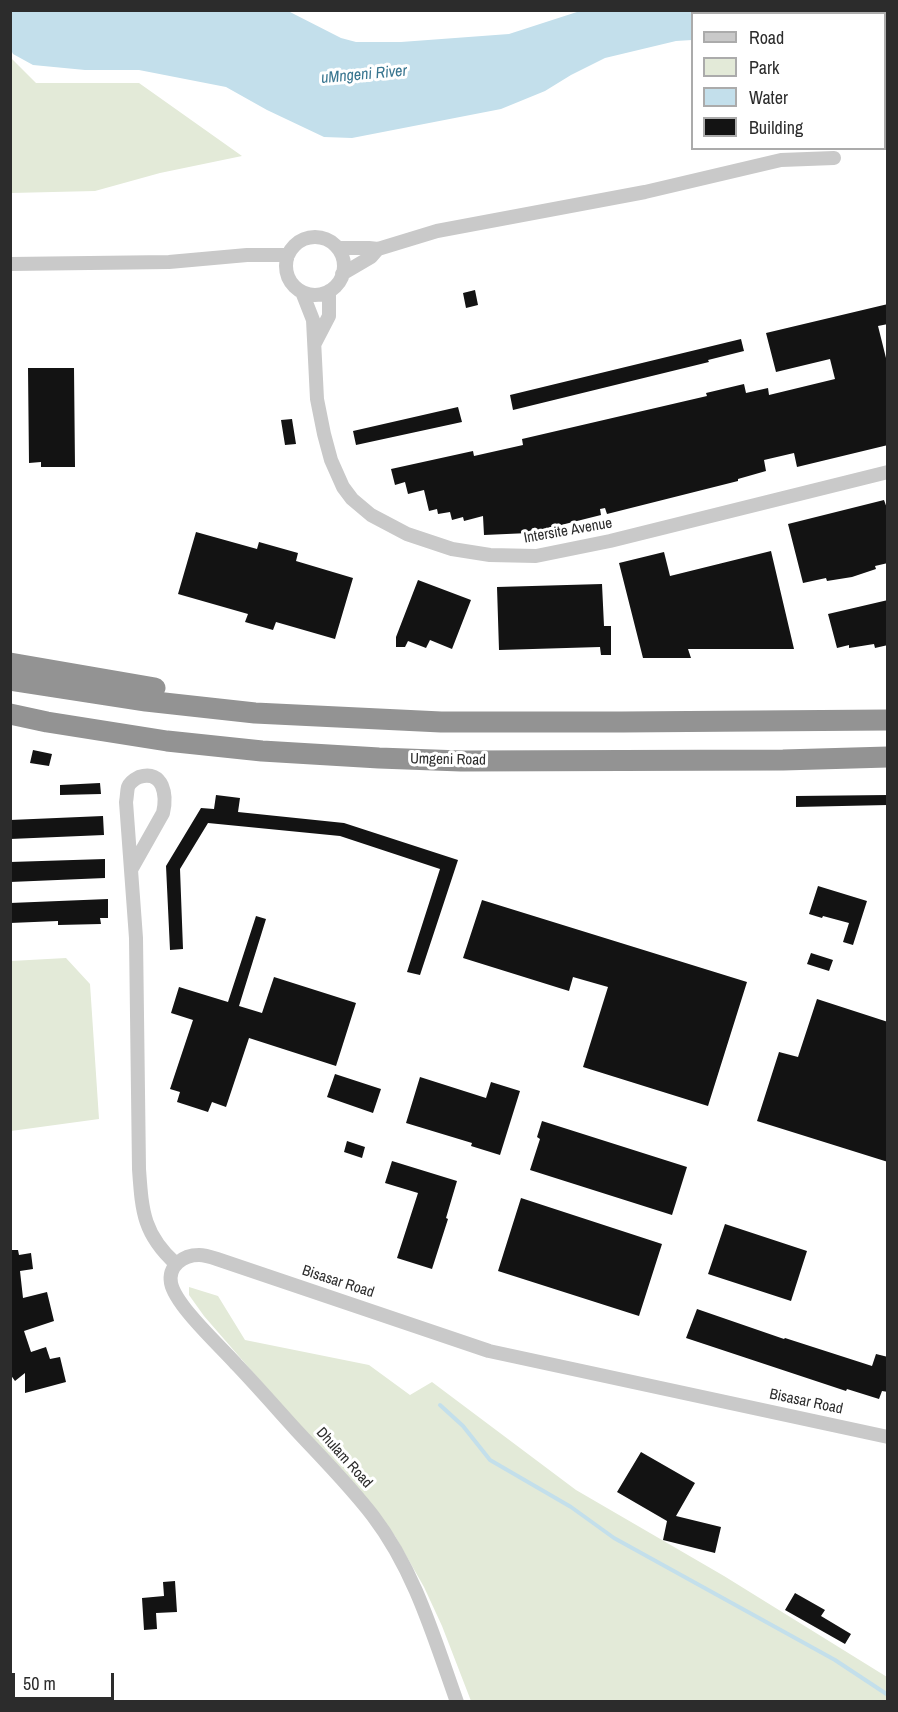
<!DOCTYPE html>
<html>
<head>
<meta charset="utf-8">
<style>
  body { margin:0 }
  #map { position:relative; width:898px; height:1712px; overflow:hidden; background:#fff; font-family:"Archivo Narrow",sans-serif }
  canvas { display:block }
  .frame { position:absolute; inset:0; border:12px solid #2c2c2c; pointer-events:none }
  .legend { position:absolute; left:691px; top:12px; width:195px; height:138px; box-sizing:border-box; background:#fff; border:2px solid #ababab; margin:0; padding:8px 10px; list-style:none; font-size:18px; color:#2c2c2c }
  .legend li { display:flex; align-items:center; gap:12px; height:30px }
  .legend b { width:30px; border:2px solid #ababab }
  .scale { position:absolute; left:12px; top:1673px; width:102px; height:27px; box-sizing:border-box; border:3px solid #2c2c2c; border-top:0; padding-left:8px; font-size:18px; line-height:21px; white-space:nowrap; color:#2c2c2c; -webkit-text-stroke:4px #fff; paint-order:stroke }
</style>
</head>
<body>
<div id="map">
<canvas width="898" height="1712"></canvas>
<div class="frame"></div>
<ul class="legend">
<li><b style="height:8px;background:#c9c9c9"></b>Road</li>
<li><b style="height:16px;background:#e3ead8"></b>Park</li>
<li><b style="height:16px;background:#c3dfeb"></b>Water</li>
<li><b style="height:16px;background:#131313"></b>Building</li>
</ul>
<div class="scale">50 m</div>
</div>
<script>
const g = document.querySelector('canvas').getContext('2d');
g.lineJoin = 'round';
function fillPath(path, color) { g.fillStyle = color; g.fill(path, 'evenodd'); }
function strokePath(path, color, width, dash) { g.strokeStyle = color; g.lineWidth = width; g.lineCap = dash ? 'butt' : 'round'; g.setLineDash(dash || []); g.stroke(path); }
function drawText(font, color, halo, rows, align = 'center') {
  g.font = font + ' "Archivo Narrow",sans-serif'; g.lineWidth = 6; g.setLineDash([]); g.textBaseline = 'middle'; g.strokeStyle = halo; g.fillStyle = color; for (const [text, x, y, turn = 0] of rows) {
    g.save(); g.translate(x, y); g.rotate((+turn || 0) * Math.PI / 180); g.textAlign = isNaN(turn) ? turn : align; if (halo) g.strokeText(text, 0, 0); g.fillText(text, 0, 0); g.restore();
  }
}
fillPath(new Path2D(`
  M10,57L36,83H139L242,156L160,173L95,191L11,193Z
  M66,958L90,984L99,1119L11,1131V961Z
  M189,1287L218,1296L245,1340L369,1365L410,1395L432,1382L576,1490L724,1576L887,1677V1701H471L442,1626L424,1587L395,1536L204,1316L189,1295Z`), '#e3ead8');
fillPath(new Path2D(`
  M11,10L288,11L341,38L356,42H401L509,34L580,11L887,10L888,21L885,22L884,14H692V40L676,41L605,58L571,75L545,91L501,109L352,138L324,137L267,110L226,87L139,70H85L33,65L13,54L11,50Z`), '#c3dfeb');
strokePath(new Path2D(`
  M440,1405L463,1426L490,1460L571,1507L614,1538L835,1660L888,1695`), '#c3dfeb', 4);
fillPath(new Path2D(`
  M475,290L478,305L466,308L463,293Z
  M888,304V324L878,326L888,366V445L797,467L794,453L764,460L766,471L738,479V481L607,514L605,508L600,509L601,515L529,533L484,535L483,516L464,521L463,517L452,520L450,512L438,514L437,509L429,511L424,490L408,494L405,482L395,485L391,469L473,451L474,456L523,445L522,439L707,396L706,393L744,384L746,393L768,388L769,395L835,379L830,359L776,372L766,333Z
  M741,339L744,351L708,360L709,362L513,410L510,395Z
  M28,368H74L75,467H41V462L29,463Z
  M458,407L462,422L356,445L353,431Z
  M292,419L296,444L285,445L281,420Z
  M884,500L888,511V563L875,566L876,569L852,577L827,581L826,578L803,583L788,524Z
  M196,532L257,549L259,542L298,553L296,561L353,578L335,639L276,622L273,630L245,622L248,614L178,594Z
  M771,551L794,649H688L691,658H643L619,563L664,552L670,576Z
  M418,580L471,600L452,649L430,640L426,648L408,641L405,647H396V637Z
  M602,584L604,626H611V655H601L600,647L499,650L497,587Z
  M888,600V645L875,648L874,644L849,648V645L837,648L828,614Z
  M33,750L52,754L49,766L30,763Z
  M100,783L101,794L60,795V785Z
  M216,795L240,798L238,812L344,823L458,860L420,975L407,972L440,869L340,836L208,823L180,869L183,949L170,950L166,866L201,808L214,809Z
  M888,795V805L796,807V796Z
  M103,816L104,835L10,839V820Z
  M105,859V878L10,882V862Z
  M818,886L867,901L853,945L843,942L849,923L823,916L822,918L809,914Z
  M108,899V918H100L101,924L58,925V921L10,923V903Z
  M482,900L747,982L708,1106L583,1067L608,987L573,977L569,991L463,958Z
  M256,916L266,919L239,1006L262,1013L274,977L356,1003L336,1066L249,1038L226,1107L212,1102L208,1112L177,1102L180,1092L170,1089L193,1020L171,1013L179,987L228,1002Z
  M811,953L833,960L829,971L807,964Z
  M817,999L888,1022V1162L757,1121L779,1052L798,1057Z
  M335,1074L381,1089L373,1113L327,1097Z
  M420,1077L486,1098L491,1082L520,1091L500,1155L471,1146L472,1143L406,1123Z
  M542,1121L687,1167L672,1215L530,1170L540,1139L537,1137Z
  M347,1141L365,1147L362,1158L344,1152Z
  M392,1161L457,1181L446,1218L448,1219L432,1269L397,1258L418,1193L385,1183Z
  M521,1198L662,1244L639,1316L498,1271Z
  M725,1224L807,1251L791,1301L708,1274Z
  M10,1250H18L19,1255L31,1253L33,1269L20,1271L23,1298L47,1292L54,1321L24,1331L31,1352L46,1347L50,1359L60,1357L66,1382L25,1393V1373L15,1381L10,1374Z
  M697,1309L784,1339L785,1338L872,1366L876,1354L888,1357V1392L882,1391L879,1399L847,1389L846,1391L686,1338Z
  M641,1452L695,1483L676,1516L721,1527L715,1553L663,1540L667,1521L617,1492Z
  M175,1581L177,1612L156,1613L157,1629L144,1630L142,1598L164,1596L163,1582Z
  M795,1593L825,1610L821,1616L851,1634L845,1644L785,1610Z`), '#131313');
strokePath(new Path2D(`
  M286 266a29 29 0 1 1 58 0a29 29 0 1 1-58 0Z
  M338,248H369L378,249L437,231L645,192L781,160L834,158
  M10,264L169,262L247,255H288
  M342,274L371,257L378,249
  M302,292L313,320L317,399L324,434L331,460L343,487L352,499L371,515L407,534L452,549L490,555L536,556L610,541L888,472
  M315,343L329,316V291
  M132,868L163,813C167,796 164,769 139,777C135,779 130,782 128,787C127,791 127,797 126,802L136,938L139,1169C142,1211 143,1234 176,1264
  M457,1702C434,1638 415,1571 373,1516C350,1486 323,1459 297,1431C277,1409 257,1386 236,1364C220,1346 175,1305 171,1283C168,1266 183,1255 199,1255C205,1255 211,1257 217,1259L489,1351L888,1437`), '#c9c9c9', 14);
strokePath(new Path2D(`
  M10,663L155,688
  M10,680L146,701L255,713L441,722H622L888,720
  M10,714L47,722L167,741L262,751L379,758L461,761L783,760L888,757`), '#939393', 21);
drawText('15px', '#2c2c2c', '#fff', [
  ["Intersite Avenue",568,531,-10],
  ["Umgeni Road",448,760,1],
  ["Bisasar Road",338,1282,18],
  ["Bisasar Road",806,1402,12],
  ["Dhulam Road",344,1458,48]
]);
drawText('italic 16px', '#38758f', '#fff', [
  ["uMngeni River",364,75,-5]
]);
</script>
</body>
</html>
